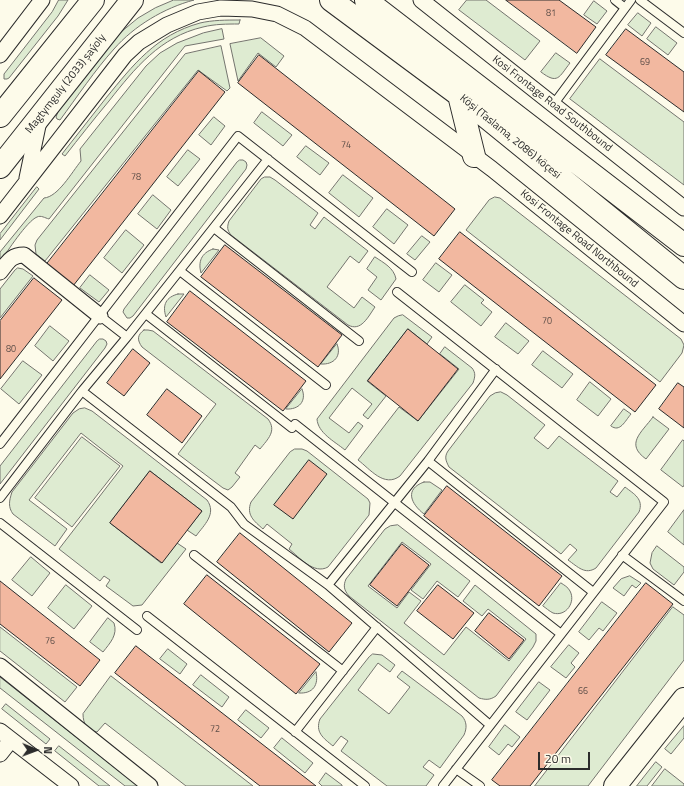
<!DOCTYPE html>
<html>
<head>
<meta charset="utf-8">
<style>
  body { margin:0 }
  #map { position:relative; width:684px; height:786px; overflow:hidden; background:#fdfbea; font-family:"Titillium Web",sans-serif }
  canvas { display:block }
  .north { position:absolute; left:16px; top:730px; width:40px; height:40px; -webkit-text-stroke:3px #fdfbea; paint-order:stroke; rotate:91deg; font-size:11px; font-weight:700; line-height:16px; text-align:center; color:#2b2b2b }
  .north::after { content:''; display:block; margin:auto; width:14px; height:18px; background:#2b2b2b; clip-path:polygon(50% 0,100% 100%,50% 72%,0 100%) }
  .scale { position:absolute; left:538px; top:752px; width:52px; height:18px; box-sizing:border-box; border:2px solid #2b2b2b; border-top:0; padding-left:5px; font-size:12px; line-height:14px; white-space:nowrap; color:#2b2b2b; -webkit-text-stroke:3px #fdfbea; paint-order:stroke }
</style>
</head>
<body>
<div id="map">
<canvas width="684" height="786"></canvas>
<div class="north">N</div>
<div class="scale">20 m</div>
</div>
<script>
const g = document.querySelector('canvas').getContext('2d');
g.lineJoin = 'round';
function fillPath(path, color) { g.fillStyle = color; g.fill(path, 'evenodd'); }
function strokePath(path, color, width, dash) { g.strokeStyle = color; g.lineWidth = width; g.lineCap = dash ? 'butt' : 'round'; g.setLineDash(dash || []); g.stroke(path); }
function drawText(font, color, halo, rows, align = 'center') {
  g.font = font + ' "Titillium Web",sans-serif'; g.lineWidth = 3; g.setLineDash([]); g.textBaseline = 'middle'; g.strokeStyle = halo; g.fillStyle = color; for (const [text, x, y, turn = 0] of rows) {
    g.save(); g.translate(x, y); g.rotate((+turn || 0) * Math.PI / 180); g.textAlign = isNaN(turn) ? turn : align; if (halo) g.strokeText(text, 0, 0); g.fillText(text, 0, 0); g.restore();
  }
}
const green = new Path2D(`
  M59,0H68L58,16L9,78L7,79H4V74L52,12Z
  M174,0H194C164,8 134,26 114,49C95,70 77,97 60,120L57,119L56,117L59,109L109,45L121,32L138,18L155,8Z
  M467,0H486L540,41L525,60L459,10Z
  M594,1L607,11L597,24L584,15Z
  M638,13L651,23L642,36L628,25Z
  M240,20L239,24C227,24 215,24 203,27C160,37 135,68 109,101C94,119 79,138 65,156L62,154C77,135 91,117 106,98C133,65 156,35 200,23C213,20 226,20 240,20Z
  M656,27L677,43L668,55L647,39Z
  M222,29L224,39L185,46L49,219C45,218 41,215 37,217C27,221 7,252 0,262V252L44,198C58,197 72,172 81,161L80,149L146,66L160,53L177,43L203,33Z
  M261,38L284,56L276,67L258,53L238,81L230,44Z
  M221,46L230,88L227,91L198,70L45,261L36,254L35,245L37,240L185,54Z
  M556,53L570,63C559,77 558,85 541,72Z
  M600,59L684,122V185L570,99Z
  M262,112L292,135L283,146L254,123Z
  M214,117L225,126L211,145L199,135Z
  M306,146L329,163L320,175L297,157Z
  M188,150L200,159L178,186L167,177Z
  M240,160H243L246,162L247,165L246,169L133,316L130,318H127L123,312L124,309L237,162Z
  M343,175L373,198L359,217L329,193Z
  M265,177H270L275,180L318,213L310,225L315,229L324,217L368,251L359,263L350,256L327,287L354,308L362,297L375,307C368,317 361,332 348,325L231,235C227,230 227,227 229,221L261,179Z
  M37,187L39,189L0,240V234Z
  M153,195L171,210L157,229L138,214Z
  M495,197L500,198L681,339L684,345L682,353L660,382L466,230L489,200Z
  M387,209L408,225L394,244L373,227Z
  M126,230L144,245L122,273L104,258Z
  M422,236L430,242L415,260L407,254Z
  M213,249L219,250L201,273C198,262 201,253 213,249Z
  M375,257C384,263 394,268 396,279L381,300L368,290L377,277L367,269Z
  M436,263L452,275L439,292L423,280Z
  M18,268L23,269L33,276L0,318V289L15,270Z
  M90,275L109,290L99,302L80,288Z
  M465,285L484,300L481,303L492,312L481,326L451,302Z
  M178,294H184L166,317C162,305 166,297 178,294Z
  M403,315L432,337L427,344L408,329L367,381L386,396L368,419L363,415L372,404L352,388L329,418L349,433L358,422L363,426L345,450C334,441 318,433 317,419L394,318L398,316Z
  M506,323L529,341L518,354L495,337Z
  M50,326L69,341L53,361L35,346Z
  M144,330H148L153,331L268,419C277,431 268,439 260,449L255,445L235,473L240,477L232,487L228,490L223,488L178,454L216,404L142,347C137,340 137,335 144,330Z
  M100,339H103L106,341L107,344L105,348L0,484V466L97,341Z
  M337,344C342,356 334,365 321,364Z
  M445,347L472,368C476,373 475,377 473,383L400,476C384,488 370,469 358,460L399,407L418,421L459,369L440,354Z
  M543,351L573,374L562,388L532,365Z
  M23,361L42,375L19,404L1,389Z
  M590,382L611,399L598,416L577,400Z
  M302,389C307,401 299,410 286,409Z
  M501,392L507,395L545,425L534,438L548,449L559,436L618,481L610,492L617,497L625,487C634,494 644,499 639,512L596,568C585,575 578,567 568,560L577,550L570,544L561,554L449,467C446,461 444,457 448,451L490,396L495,393Z
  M85,408L92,411L207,500C217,514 204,525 196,536L187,530L202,511L150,471L110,523L161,563L177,543L186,549L142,605L133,606L129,603L106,586L110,580L104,576L100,581L59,549L123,466L81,433L29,500L67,529L55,546L13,514C8,507 9,501 12,492L73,413L79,409Z
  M624,409L631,414C625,421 620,433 611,426Z
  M653,417L669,429L646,459C625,444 641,433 653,417Z
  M82,437L120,466L72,527L35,498Z
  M683,440L684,441V485L683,487L661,470Z
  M295,449H302L307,451L368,499L370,503L369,515L328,567C314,575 299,557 289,549L292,544L267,524L263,529C254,521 246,515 251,502L290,452Z
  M424,482H430L442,490L424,514C411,504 404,489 424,482Z
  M684,510V545L668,532Z
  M398,525L470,581L458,597L437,581L423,599L411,590L431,564L402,542L368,586L397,608L409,592L421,601L404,623L444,655L466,627L509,661L526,639L488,609L482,616L463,601L475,585L536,634V641L533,647L496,696C490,700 486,700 479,698L349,596C344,590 343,586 346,579L385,529L390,526Z
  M657,546L684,567V572L674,585L653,569L650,563L652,553Z
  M31,557L50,573L32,596L12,580Z
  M630,576L641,583L636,588L632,585L624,596L613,588L621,579Z
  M561,583C564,585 568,587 570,591C576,602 566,617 553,613C549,611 546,608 543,606Z
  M66,585L92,606L74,629L48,608Z
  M602,602L617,613L603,631L599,628L589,640L579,632Z
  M673,607L684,615V660L588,786H535Z
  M108,618L114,623C118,635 110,643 103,652L90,642Z
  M0,627L77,687L65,702L0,651Z
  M569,645L579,653L571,663L575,667L566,678L551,667Z
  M168,649L187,664L180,674L160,659Z
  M373,654L382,655L395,665L390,672L378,663L358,690L389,714L410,687L397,677L402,671L462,716C467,722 467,728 464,735L440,768L429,760L423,767L434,775L426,786H387L341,751L348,741L341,736L333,746C323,738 315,732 320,719L369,657Z
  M316,672C319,685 313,694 299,693Z
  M201,675L229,697L222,707L193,685Z
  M111,676L253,786H186L105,723L97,732C87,730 83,724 83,714Z
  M0,677L138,786H125L0,688Z
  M539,682L550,690L527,720L516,712Z
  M6,704L50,739L46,744L2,709Z
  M246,710L269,728L261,738L238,720Z
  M505,725L520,737L512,747L508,744L499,755L489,747Z
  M684,726V738L671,754L665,749Z
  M282,738L313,763L305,773L274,748Z
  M59,746L110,786H99L55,751Z
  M656,762L662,767L647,786H637Z
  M665,769L684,784V786H652Z
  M326,773L342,785V786H322L319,783Z`);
fillPath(green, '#deebd1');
strokePath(green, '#74746e', 1);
const building = new Path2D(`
  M506,0H559L596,27L577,53Z
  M626,29L684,72V112L606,55Z
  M259,55L455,209L434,236L238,83Z
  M199,71L225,92L73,286L46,265Z
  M460,232L656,385L635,412L439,259Z
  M225,245L342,335L318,367L201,277Z
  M34,278L62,300L0,379V321Z
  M190,291L306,381L283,411L167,322Z
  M408,329L458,369L418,421L368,381Z
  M133,349L150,363L124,396L107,383Z
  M678,383L684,387V428L659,409Z
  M167,389L202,416L182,443L147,415Z
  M309,460L327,474L293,519L274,505Z
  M150,471L202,511L162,563L110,523Z
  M447,486L562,576L539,606L424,516Z
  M240,533L352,623L329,652L217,562Z
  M402,544L429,565L397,606L370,585Z
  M207,575L320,664L296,694L184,604Z
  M0,581L100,660L80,686L0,624Z
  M646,583L673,604L530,786H500L492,780Z
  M438,585L474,613L453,639L417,611Z
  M489,613L524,640L509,659L475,631Z
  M136,646L316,786H260L115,673Z`);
fillPath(building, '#f2b8a0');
strokePath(building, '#2b2b2b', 1);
const lane = new Path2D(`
  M615,0L625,8
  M640,0L684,33
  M553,105L631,0
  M214,228L359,341
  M180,271L326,385
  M397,292L664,502L443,786
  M146,314L292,428
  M100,316L127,337
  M82,391L231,507L244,524L328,585L428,461L496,369
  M295,424L561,634
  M0,444L238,136L412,272
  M428,461L593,592
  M0,498L82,391L127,337L268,159
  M0,523L137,630
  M194,555L343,671
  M622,555L684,601
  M328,585L490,725
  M147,616L365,786
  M295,732L377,627
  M456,769L480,786`);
const street = new Path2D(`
  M421,0L684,208
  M0,55L42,0
  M27,178L39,121
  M0,216L125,55L139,42L167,25L198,12L221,8L252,9L277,14L305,28L492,169L684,324
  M0,272C8,262 11,255 24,255L100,316
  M0,666L150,786
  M0,731L71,786
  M0,754L11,740`);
const secondary = new Path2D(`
  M0,116L93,0
  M0,167L132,0
  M615,786L684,699`);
const primary = new Path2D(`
  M331,0L459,95L684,278
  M366,0L684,245
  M459,95L474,156`);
strokePath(lane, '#2b2b2b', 10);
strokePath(street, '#2b2b2b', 17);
strokePath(secondary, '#2b2b2b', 24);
strokePath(primary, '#2b2b2b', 24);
strokePath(lane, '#fdfbea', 8);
strokePath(street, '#fdfbea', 15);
strokePath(secondary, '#fdfbea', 22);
strokePath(primary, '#fdfbea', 22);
drawText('9px', '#5d4e48', null, [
  ["81",551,14],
  ["69",645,63],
  ["74",346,146],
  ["78",136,178],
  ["70",547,322],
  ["80",11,350],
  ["76",50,642],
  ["66",583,692],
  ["72",215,730]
]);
drawText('11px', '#2b2b2b', '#fdfbea', [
  ["Magtymguly (2033) şaýoly",66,84,-52],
  ["Kosi Frontage Road Southbound",552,104,38],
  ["Köşi (Taslama, 2086) köçesi",510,137,39],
  ["Kosi Frontage Road Northbound",579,239,39]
]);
</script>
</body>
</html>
